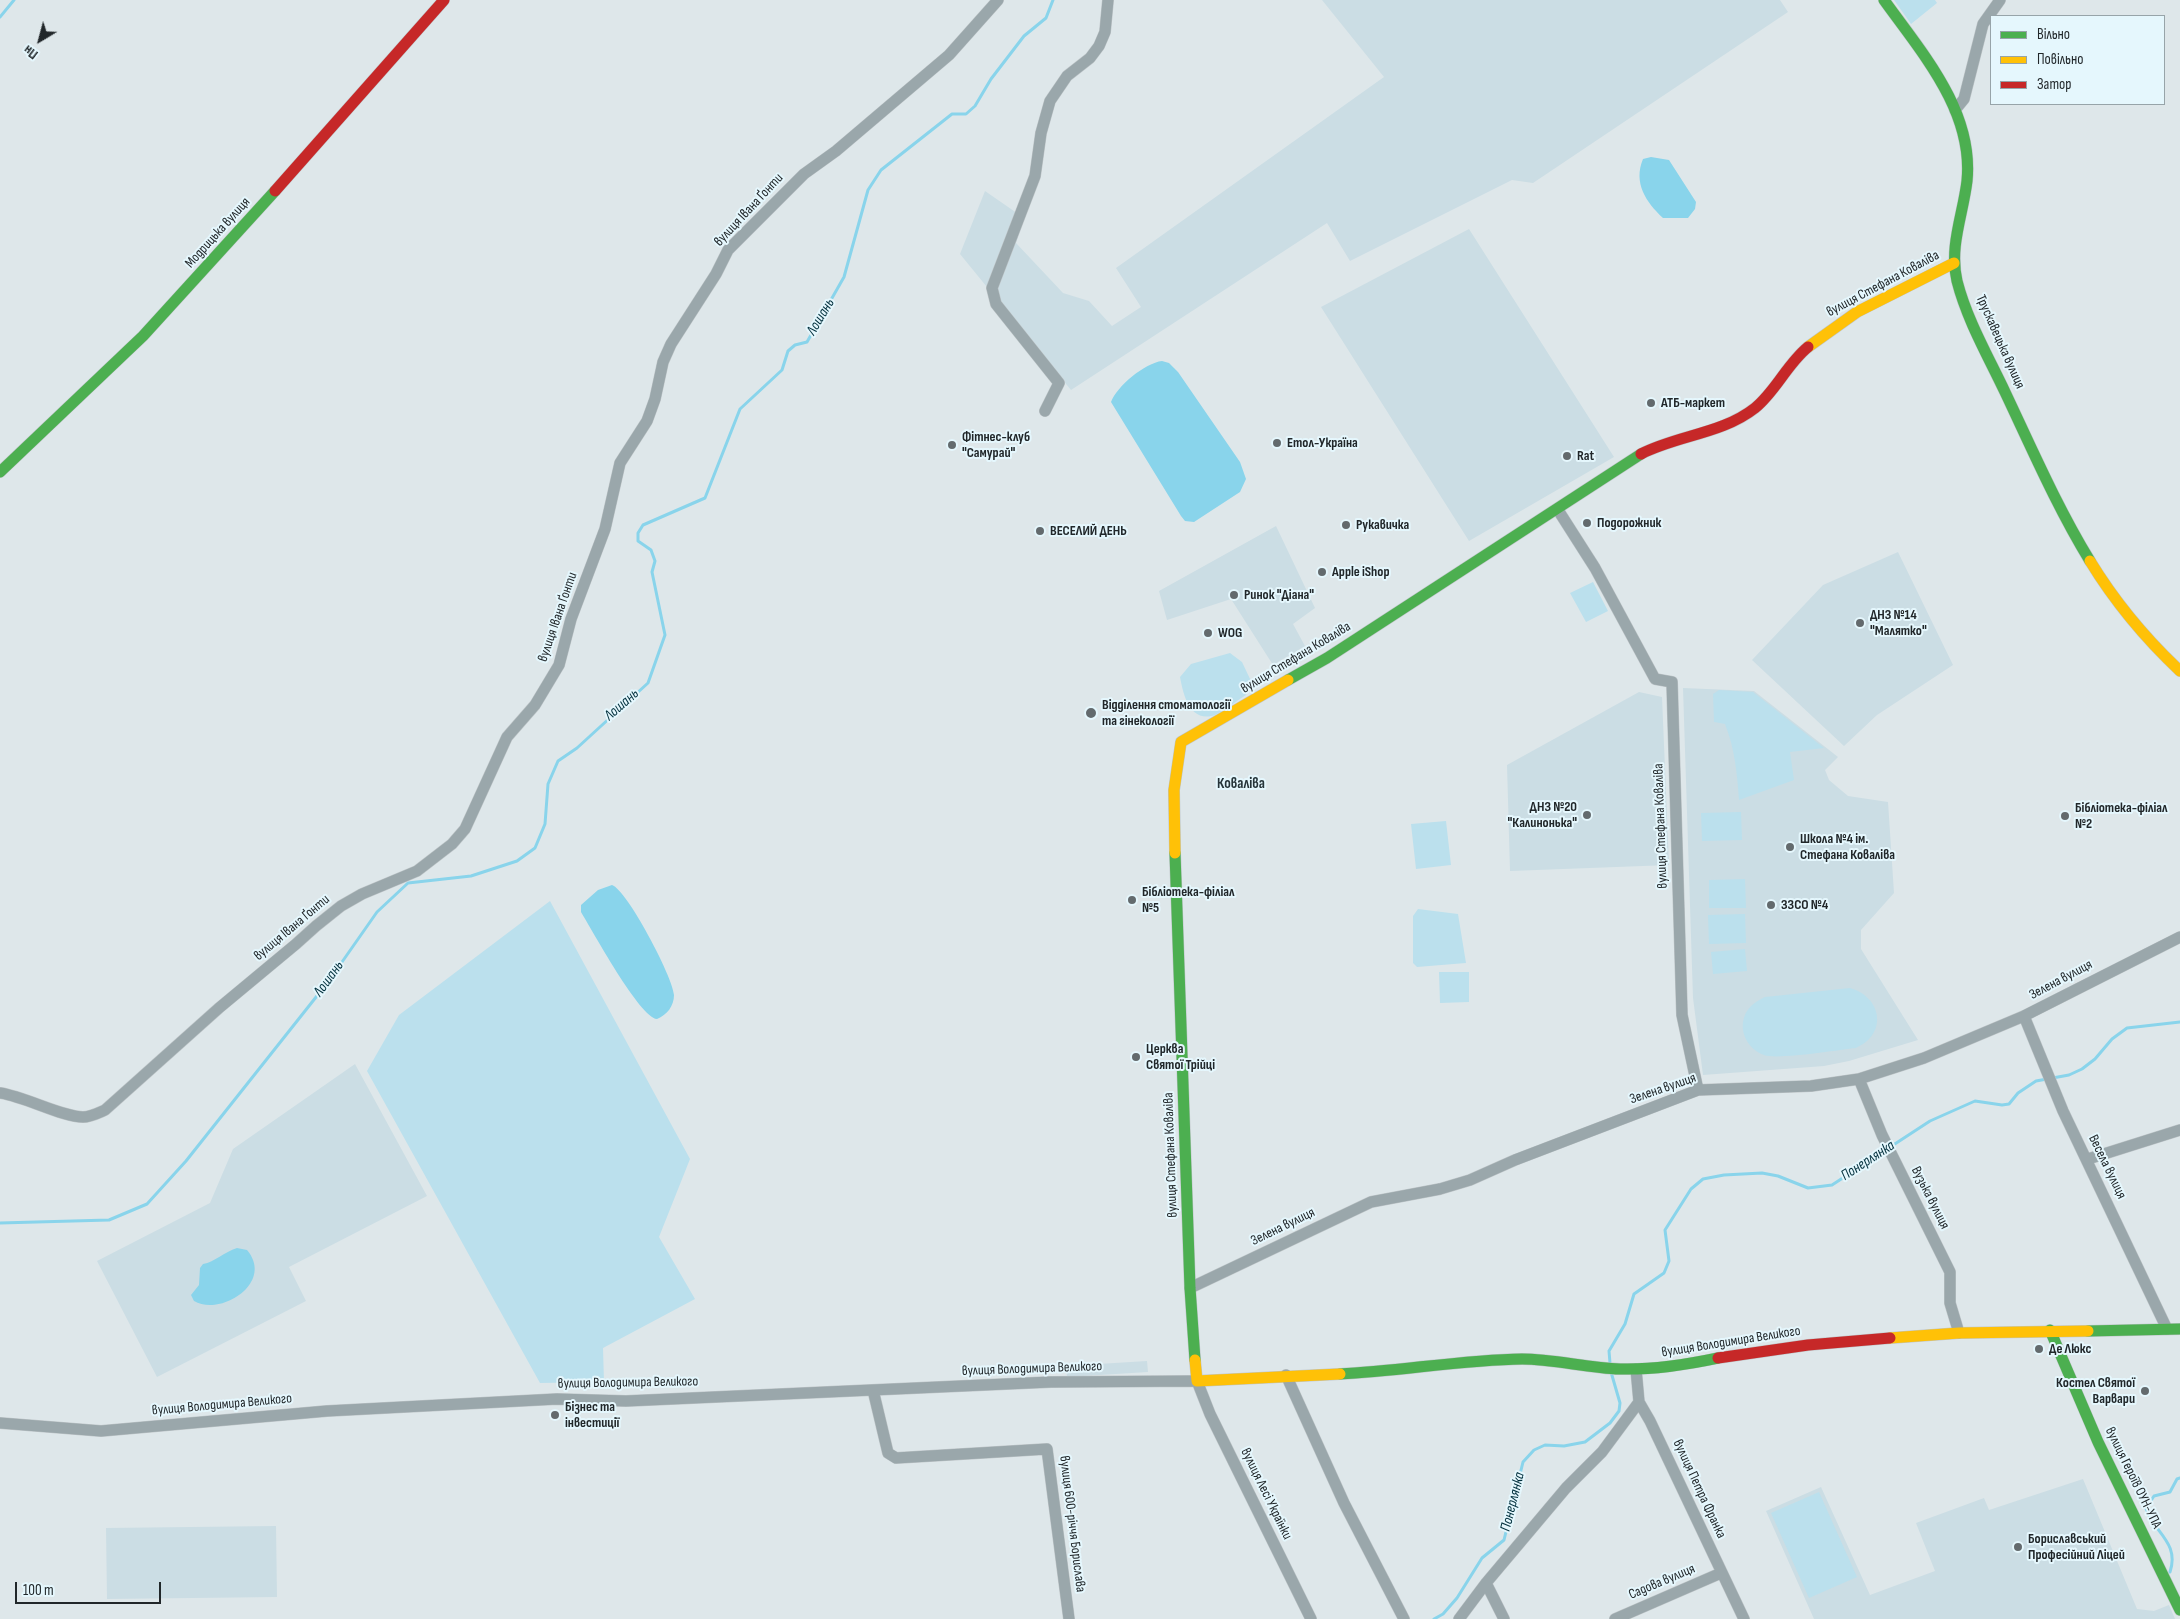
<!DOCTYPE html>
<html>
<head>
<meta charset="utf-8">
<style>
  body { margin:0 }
  #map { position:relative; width:2180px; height:1619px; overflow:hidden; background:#dee7ea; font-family:"Sofia Sans Condensed",sans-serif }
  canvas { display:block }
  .legend { position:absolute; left:1990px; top:15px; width:175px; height:90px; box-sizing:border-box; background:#e5f7fd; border:1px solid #97a4a9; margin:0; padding:6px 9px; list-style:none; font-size:15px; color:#21272a }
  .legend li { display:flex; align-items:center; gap:10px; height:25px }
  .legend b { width:25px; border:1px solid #97a4a9 }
  .north { position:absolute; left:15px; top:15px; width:50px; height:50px; -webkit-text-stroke:4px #e5f7fd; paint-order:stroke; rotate:217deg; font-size:14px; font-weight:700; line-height:20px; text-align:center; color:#21272a }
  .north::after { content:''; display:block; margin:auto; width:18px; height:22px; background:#21272a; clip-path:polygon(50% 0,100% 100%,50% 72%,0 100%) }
  .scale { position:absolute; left:15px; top:1582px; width:146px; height:22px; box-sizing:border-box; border:2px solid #21272a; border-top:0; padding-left:6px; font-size:15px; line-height:18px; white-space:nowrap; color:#21272a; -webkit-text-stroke:4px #e5f7fd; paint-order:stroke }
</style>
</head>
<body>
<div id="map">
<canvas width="2180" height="1619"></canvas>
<ul class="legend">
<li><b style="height:6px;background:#4caf50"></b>Вільно</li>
<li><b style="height:6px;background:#ffc107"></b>Повільно</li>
<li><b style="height:6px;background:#c62828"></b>Затор</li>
</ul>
<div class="north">Пн</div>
<div class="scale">100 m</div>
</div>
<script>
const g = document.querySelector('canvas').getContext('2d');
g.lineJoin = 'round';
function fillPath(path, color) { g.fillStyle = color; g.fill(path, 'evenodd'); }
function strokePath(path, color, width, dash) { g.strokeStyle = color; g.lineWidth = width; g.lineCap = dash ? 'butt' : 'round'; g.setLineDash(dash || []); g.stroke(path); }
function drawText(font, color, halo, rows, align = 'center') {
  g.font = font + ' "Sofia Sans Condensed",sans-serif'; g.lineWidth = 4; g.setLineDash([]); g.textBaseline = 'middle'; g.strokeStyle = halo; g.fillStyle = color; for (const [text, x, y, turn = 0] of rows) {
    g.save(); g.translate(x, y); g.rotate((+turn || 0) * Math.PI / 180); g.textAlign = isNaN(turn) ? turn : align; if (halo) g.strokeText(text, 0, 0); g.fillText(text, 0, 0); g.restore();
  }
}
fillPath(new Path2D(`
  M1322,0H1780L1788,12L1533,183L1512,180L1350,261L1327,223L1071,390L960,254L985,191L1024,218L1016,243L1063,293L1089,301L1112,326L1141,307L1116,268L1384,77Z
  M1469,229L1614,457L1469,541L1321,307Z
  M1276,526L1315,608L1293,624L1305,646L1273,665L1231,599L1167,620L1159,591Z
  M1898,552L1953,665L1877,715L1844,746L1752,660L1823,585Z
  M1683,688L1754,691L1838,757L1825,770L1829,780L1848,796L1888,802L1894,893L1861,930V949L1918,1040L1849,1061L1824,1066L1703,1075L1693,998Z
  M1639,692L1662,697L1669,865L1510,871L1507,765Z
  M355,1064L427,1196L289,1267L306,1301L157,1377L97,1261L210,1203L233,1149Z
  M1147,1361L1148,1372L1067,1377L1066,1366Z
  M2083,1479L2137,1609L2154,1611L2169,1605L2175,1619H1814L1766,1511L1821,1487L1870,1595L1935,1571L1916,1523L1984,1498L1989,1510Z
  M276,1526L277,1597L107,1599L106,1528Z`), '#cbdde4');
fillPath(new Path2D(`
  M1894,0H1935L1937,3L1911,24Z
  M1593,582L1608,611L1586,622L1570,593Z
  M1230,653L1242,662L1251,681L1246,695C1238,700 1220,714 1212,716C1188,721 1183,692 1180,677L1191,664Z
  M1719,690L1753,692L1824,748L1790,752L1794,780L1739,800C1737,774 1735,749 1725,724L1714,722L1713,694Z
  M1741,812L1742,840L1702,841L1701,813Z
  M1446,821L1451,865L1416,869L1411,824Z
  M1745,879L1746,908H1709V880Z
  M550,901L690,1159L659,1237L695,1299L603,1348L604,1382L540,1383L367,1071L399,1015Z
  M1418,909L1458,914L1466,963L1417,967L1413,963V916Z
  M1745,914L1746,943L1709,944L1708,915Z
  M1745,949L1747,971L1713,974L1711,952Z
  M1439,972H1469V1002L1440,1003Z
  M1850,988C1882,997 1888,1034 1856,1048C1838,1050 1777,1060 1764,1055C1750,1050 1741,1036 1743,1022C1745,1009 1754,1002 1765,997Z
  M1819,1492L1857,1577L1809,1598L1771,1513Z`), '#bbe0ed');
fillPath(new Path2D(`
  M1651,157L1669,160L1696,202L1695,209L1688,218H1663C1646,202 1633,183 1643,159Z
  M1162,361L1169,363L1178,372L1240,462L1246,479L1240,492L1194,522L1185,521L1181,516L1111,402C1117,386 1145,363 1162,361Z
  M612,885C627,890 673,977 674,995C674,1006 667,1015 657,1019C640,1018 592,930 581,912V905L598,890Z
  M237,1248L247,1250C275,1283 220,1317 194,1301L191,1295L199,1285L200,1268L203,1264C215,1262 224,1252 237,1248Z`), '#89d4eb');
strokePath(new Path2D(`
  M0,17L14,0
  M0,1223L109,1220L147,1204L186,1161L328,982L377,912L408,883L471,876L517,861L535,848L545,824L548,784L558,761L577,748L648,683L665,635L652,572L655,561L651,550L638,541V533L643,525L705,498L740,409L782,370L788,351L795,345L807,342L844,277L868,190L881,170L952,114H966L975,106L991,79L1024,36L1046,18L1053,0
  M1610,1363L1609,1351L1625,1324L1634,1294L1664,1273L1669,1261L1665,1230L1691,1189L1703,1179L1724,1175L1762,1173L1778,1176L1808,1188L1832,1185L1930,1121L1975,1101L2002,1105L2009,1104L2018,1093L2036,1081L2069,1075L2082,1069L2095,1059L2112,1039L2127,1028L2180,1022
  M2170,1572C2180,1542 2153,1532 2146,1508L2154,1496L2170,1492L2177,1479L2180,1478
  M1434,1619L1443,1614L1457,1598L1482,1558L1504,1540L1523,1462L1534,1450L1545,1445L1564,1446L1585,1442L1610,1423L1619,1411L1620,1403L1611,1372`), '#89d4eb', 3);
const street = new Path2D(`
  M1955,110L1964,99L1983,24L2000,0
  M1045,411L1059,383L996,304L992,288L1035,176L1041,133L1050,101L1067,76L1090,58L1099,46L1105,32L1108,0
  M1558,510L1595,568L1655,679L1672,682L1682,1015L1698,1090
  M2024,1016L2063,1111L2167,1329
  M1859,1079L1882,1135L1950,1272V1303L1959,1333
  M0,1093C26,1097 62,1117 83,1117C91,1117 98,1113 105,1110L219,1008L296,944L316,926L341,906L362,894L417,871L452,844L465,829L507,737L535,705L559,665L571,619L605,529L620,463L647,421L655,399L663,362L671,344L716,274L728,250L804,174L836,151L949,55L998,0
  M2088,1159L2180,1130
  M1190,1288L1371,1202L1440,1189L1470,1180L1515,1160L1698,1090L1811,1086L1859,1079L1924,1058L2024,1016L2180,937
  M1636,1369L1639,1402L1650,1421L1744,1619
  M1286,1375L1344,1503L1404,1619
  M873,1390L888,1453L896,1458L1047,1449L1069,1619
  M0,1423L101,1431L327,1411L557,1399L626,1401L1051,1382L1197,1381L1210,1414L1311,1619
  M1486,1583L1504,1619
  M1459,1619L1486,1583L1566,1488L1602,1452L1639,1402
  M1615,1619L1721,1573`);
const fast = new Path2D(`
  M1884,0C1922,53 1974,111 1967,181C1963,215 1949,246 1957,281C1967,320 1988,356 2005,392C2032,449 2057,507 2090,561
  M0,472L143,336L275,191
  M1288,680L1327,658L1641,454
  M1175,853L1190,1288L1195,1360
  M2050,1330L2098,1442L2180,1610
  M2088,1331L2180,1329
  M1340,1374C1401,1371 1461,1360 1522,1359C1554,1359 1587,1368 1620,1369C1653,1370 1685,1365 1718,1358`);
const slow = new Path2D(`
  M1808,347L1857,312L1954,263
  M2090,561C2115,602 2145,638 2180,671
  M1175,853L1174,790L1181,742L1288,680
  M1890,1338L1959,1333L2088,1331
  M1195,1360L1197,1381L1340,1374`);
const jam = new Path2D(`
  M275,191L444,0
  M1641,454C1678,435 1722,434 1755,408C1776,391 1787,364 1808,347
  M1718,1358L1808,1345L1890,1338`);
strokePath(street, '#bdc4c7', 12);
strokePath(fast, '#bdc4c7', 12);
strokePath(slow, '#bdc4c7', 12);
strokePath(jam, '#bdc4c7', 12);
strokePath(street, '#9aa7ab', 11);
strokePath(fast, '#4caf50', 11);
strokePath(slow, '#ffc107', 11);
strokePath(jam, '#c62828', 11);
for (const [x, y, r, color] of [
  [1651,403,5,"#636a6d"],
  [1277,443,5,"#636a6d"],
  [952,445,5,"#636a6d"],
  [1567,456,5,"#636a6d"],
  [1587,523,5,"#636a6d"],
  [1346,525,5,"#636a6d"],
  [1040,531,5,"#636a6d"],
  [1322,572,5,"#636a6d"],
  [1234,595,5,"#636a6d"],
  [1860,623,5,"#636a6d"],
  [1208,633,5,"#636a6d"],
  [1091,713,6,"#636a6d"],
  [1587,815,5,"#636a6d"],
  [2065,816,5,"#636a6d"],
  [1790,847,5,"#636a6d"],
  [1132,900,5,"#636a6d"],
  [1771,905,5,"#636a6d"],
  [1136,1057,5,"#636a6d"],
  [2039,1349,5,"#636a6d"],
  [2145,1391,5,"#636a6d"],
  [555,1415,5,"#636a6d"],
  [2018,1547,5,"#636a6d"]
]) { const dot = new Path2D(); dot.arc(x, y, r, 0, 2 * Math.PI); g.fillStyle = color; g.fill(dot); strokePath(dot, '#e5f7fd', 2); }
drawText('14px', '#21272a', '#e5f7fd', [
  ["вулиця Івана Ґонти",749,210,-47],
  ["Модрицька вулиця",218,233,-48],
  ["вулиця Стефана Коваліва",1883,284,-28],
  ["Трускавецька вулиця",2000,342,66],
  ["вулиця Івана Ґонти",558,617,-71],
  ["вулиця Стефана Коваліва",1296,658,-31],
  ["вулиця Стефана Коваліва",1661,826,-92],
  ["вулиця Івана Ґонти",292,928,-40],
  ["Зелена вулиця",2061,980,-28],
  ["Зелена вулиця",1663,1089,-19],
  ["вулиця Стефана Коваліва",1171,1155,-92],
  ["Весела вулиця",2107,1167,64],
  ["Вузька вулиця",1930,1198,63],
  ["Зелена вулиця",1283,1227,-26],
  ["вулиця Володимира Великого",1731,1342,-9],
  ["вулиця Володимира Великого",1032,1369,-2],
  ["вулиця Володимира Великого",628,1383,-1],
  ["вулиця Володимира Великого",222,1405,-5],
  ["вулиця Героїв ОУН-УПА",2133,1478,64],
  ["вулиця Петра Франка",1699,1489,65],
  ["вулиця Лесі Українки",1266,1494,64],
  ["вулиця 600-річчя Борислава",1072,1524,83],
  ["Садова вулиця",1662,1582,-23]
]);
drawText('bold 14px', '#21272a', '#e5f7fd', [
  ["АТБ-маркет",1661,403],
  ["Фітнес-клуб",962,437],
  ["\"Самурай\"",962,453],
  ["Етол-Україна",1287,443],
  ["Rat",1577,456],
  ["Подорожник",1597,523],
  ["Рукавичка",1356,525],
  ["ВЕСЕЛИЙ ДЕНЬ",1050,531],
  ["Apple iShop",1332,572],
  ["Ринок \"Діана\"",1244,595],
  ["ДНЗ №14",1870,615],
  ["\"Малятко\"",1870,631],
  ["WOG",1218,633],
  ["Відділення стоматології",1102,705],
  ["та гінекології",1102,721],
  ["ДНЗ №20",1577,807,"right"],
  ["\"Калинонька\"",1577,823,"right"],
  ["Бібліотека-філіал",2075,808],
  ["№2",2075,824],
  ["Школа №4 ім.",1800,839],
  ["Стефана Коваліва",1800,855],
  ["Бібліотека-філіал",1142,892],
  ["№5",1142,908],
  ["ЗЗСО №4",1781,905],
  ["Церква",1146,1049],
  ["Святої Трійці",1146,1065],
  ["Де Люкс",2049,1349],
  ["Костел Святої",2135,1383,"right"],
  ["Варвари",2135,1399,"right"],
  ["Бізнес та",565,1407],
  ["інвестиції",565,1423],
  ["Бориславський",2028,1539],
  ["Професійний Ліцей",2028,1555]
], 'left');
drawText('italic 15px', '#002f3c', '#e5f7fd', [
  ["Лошань",821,317,-59],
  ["Лошань",622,705,-41],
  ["Лошань",329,979,-54],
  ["Понерлянка",1868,1161,-33],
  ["Понерлянка",1513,1502,-76]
]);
drawText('bold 15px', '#263439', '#e5f7fd', [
  ["Коваліва",1241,784]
]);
</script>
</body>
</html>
